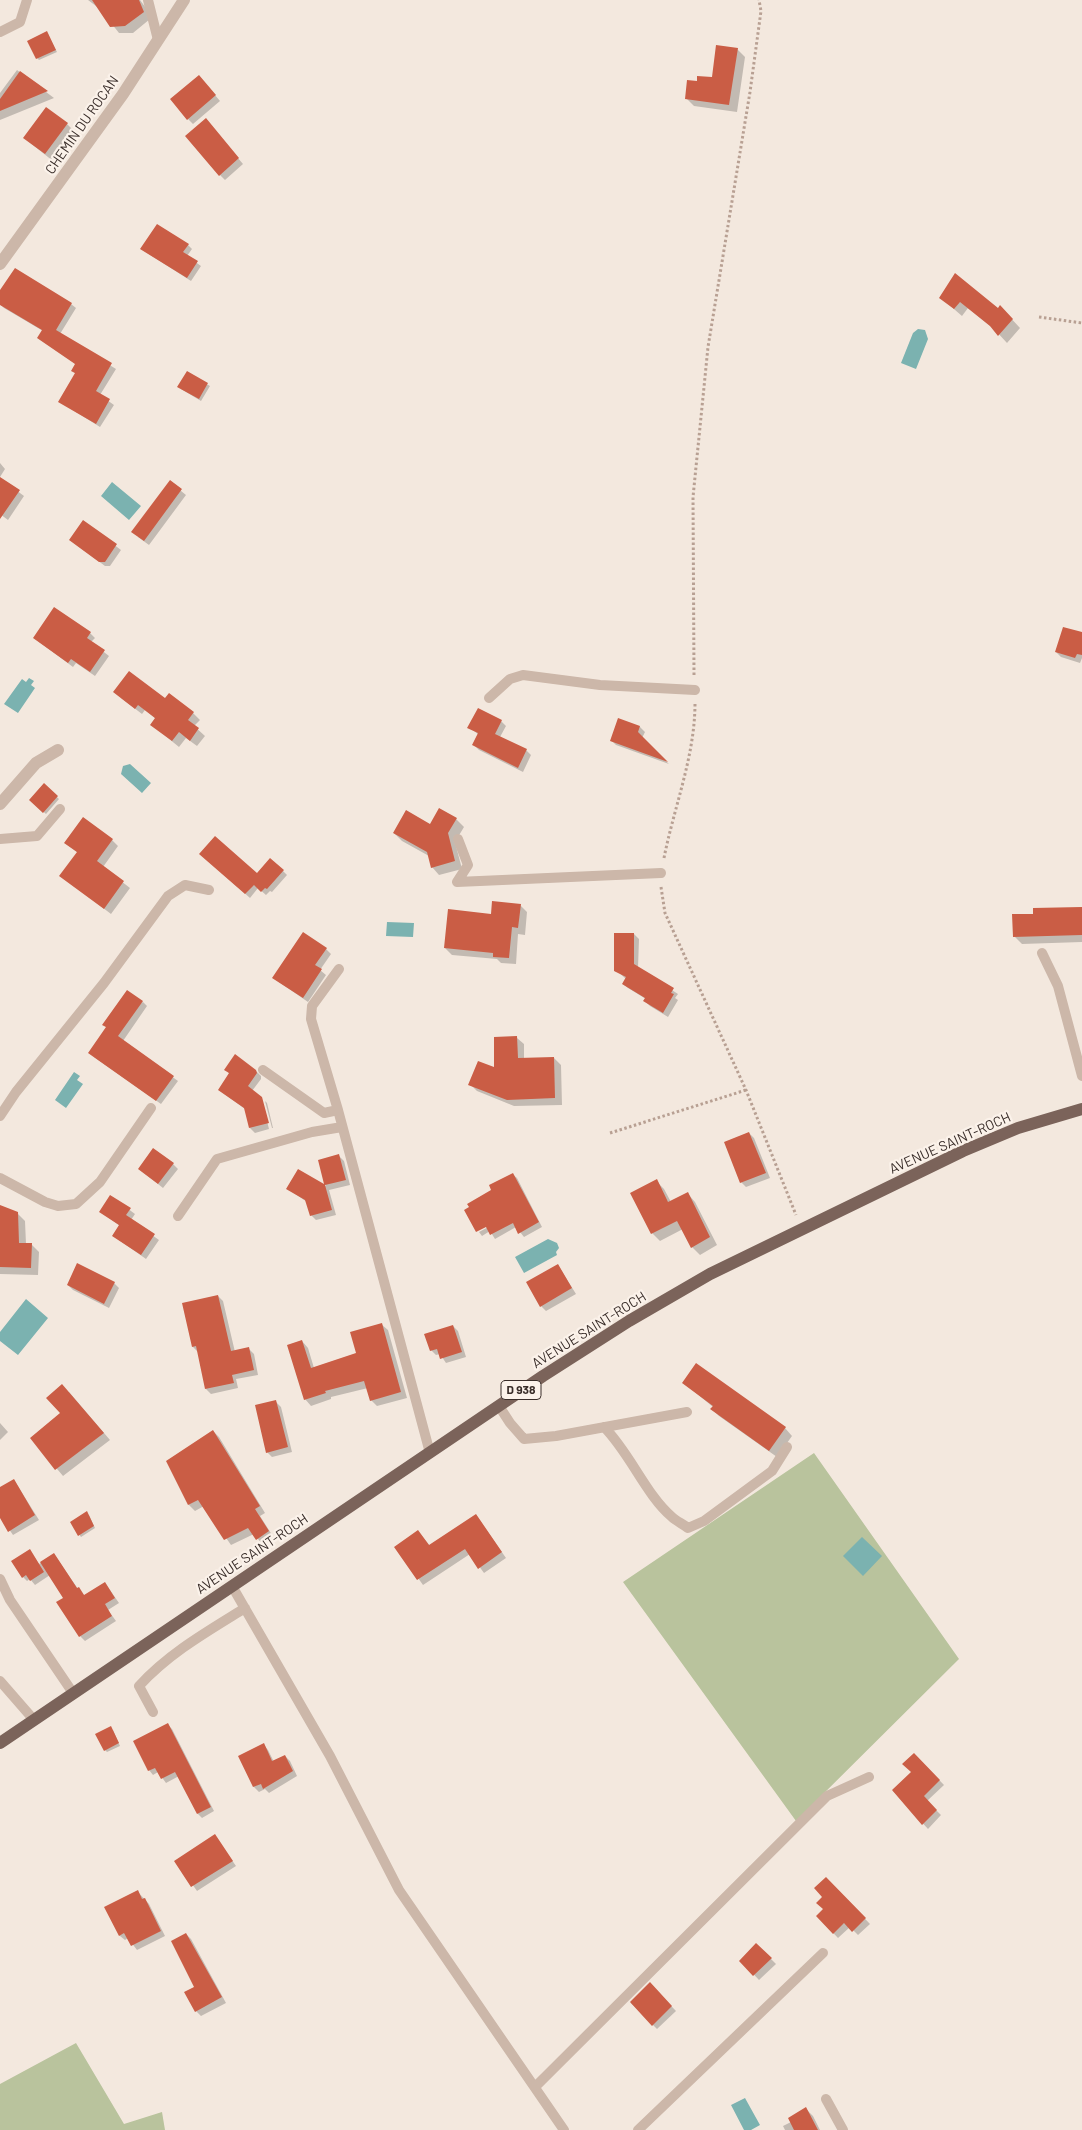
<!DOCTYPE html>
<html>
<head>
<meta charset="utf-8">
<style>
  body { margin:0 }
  canvas { display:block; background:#f3e8de }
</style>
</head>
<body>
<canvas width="1082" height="2130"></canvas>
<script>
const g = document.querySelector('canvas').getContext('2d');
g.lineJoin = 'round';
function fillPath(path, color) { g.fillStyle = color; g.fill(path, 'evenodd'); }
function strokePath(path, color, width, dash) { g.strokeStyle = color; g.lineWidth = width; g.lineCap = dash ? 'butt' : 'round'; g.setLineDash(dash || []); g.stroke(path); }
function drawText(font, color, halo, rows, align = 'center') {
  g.font = font + ' Barlow,sans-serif'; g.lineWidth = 4.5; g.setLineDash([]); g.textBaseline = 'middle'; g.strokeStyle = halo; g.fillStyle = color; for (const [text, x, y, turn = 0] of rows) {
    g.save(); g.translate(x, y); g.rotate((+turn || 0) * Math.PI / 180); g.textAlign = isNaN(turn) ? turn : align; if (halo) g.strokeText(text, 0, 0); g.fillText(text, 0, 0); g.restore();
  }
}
fillPath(new Path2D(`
  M814,1453L959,1659L796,1821L623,1582Z
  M76,2043L124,2124L162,2112L165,2130H0V2084Z`), '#b9c39d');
fillPath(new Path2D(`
  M918,329L925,330L928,339L916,369L901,363L913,333Z
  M112,482L141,506L129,520L101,496Z
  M29,678L34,681L31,685L35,688L18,713L4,704L22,679L26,682Z
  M130,764L151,783L142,793L121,774L123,766Z
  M387,922L414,923L413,937L386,936Z
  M74,1072L80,1076L77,1080L83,1084L66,1108L55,1100Z
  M548,1239L557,1243L559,1248L556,1252L557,1255L524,1273L515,1257Z
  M26,1299L48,1318L18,1355L0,1341V1332Z
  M862,1537L882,1556L863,1576L843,1556Z
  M745,2098L760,2125L751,2130H744L731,2105Z`), '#7bb2b0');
fillPath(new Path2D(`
  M88,0H140L149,12L150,19L133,33H119L100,9Z
  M47,33L57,52L39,60L37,58Z
  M737,49L745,57L737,112L694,106L686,98L698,83L713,79Z
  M17,70L54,98L0,120V93Z
  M203,81L220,101L193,124L188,119Z
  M67,124L75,132L53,161L24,138Z
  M210,125L243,164L225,180L220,175Z
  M188,245L192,249L187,256L201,266L191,281L141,249Z
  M0,297L71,304L76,308L60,334L116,369L100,395L114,405L100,427L60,402L76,374L72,371L76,364L39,338L43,331L4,308L0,304Z
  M940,297L999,310L1008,315L1020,328L1007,343L995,330L968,308L962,316Z
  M187,373L210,386L201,401L181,389Z
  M0,463L5,469L0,477Z
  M0,478L24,496L8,520L0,514Z
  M170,482L186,495L149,545L138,537Z
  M84,522L121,550L110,566H105L70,540Z
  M90,633L95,638L91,642L109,656L95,676L76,663L73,667L34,638Z
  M1082,634V658L1080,663L1061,657L1056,652Z
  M121,698L166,700L193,713L200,720L194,726L205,736L197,746L186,738L179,747L152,725L156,719L145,710L142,714Z
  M619,720L640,727L645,732L642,738L669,764L616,745L611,740Z
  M501,721L506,726L500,737L526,750L531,755L523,772L479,750L474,745L479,735L469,727Z
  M44,785L59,799L46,814L30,800Z
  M456,819L464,827L455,842L462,869L439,875L432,867L429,856L402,841L394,833Z
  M112,840L118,846L103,867L130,888L111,914L61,876L78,853L65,843Z
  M205,858L257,875L283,871L287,875L272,892L270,891L266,895L258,888L250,898Z
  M520,905L527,912L525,935L518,934L516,964L501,963L497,959L452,955L445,948L492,915Z
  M1082,908V942L1022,944L1014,936L1034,915Z
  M634,934L639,939L638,968L678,994L675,998L678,1000L668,1017L650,1006L645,1001L646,999L628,988L623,984L626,979L616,970Z
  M326,949L331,954L320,970L326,975L308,1002L279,982Z
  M143,1002L147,1006L123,1041L178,1081L161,1104L94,1057L107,1028L104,1025Z
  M517,1038L524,1044V1059L554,1058L561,1065L562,1105L514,1106L477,1091L470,1084L496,1069Z
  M226,1070H255L261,1076V1079L252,1091L261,1097L269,1129L255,1133L250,1128L245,1109L219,1090L230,1074Z
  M265,1101L267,1103L273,1128H272Z
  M749,1133L754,1138L770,1178L746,1187L741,1182Z
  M339,1156L344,1161L350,1185L329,1190L336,1215L316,1220L311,1215L307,1202L288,1189L299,1171L326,1186L319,1161Z
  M173,1164L178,1169L163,1188L139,1169Z
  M512,1174L517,1178L542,1227L524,1237L516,1227L495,1239L490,1231L482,1236L479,1232L492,1225L493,1191Z
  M656,1181L664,1189L671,1202L688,1194L695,1202L717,1245L700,1255L692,1247L683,1229L660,1241L652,1233Z
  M111,1196L135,1214L131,1220L159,1240L146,1259L119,1240L120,1226L101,1212Z
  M0,1206L17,1213L25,1221L26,1244H31L39,1252L38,1275L0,1274Z
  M558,1265L576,1294L546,1311L541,1306Z
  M114,1283L119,1288L109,1308L73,1290L68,1285Z
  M218,1296L223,1301L235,1352L249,1349L254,1354L258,1375L236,1379L238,1388L211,1394L206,1389L198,1352L193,1347L183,1304Z
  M381,1324L388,1330L407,1398L377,1406L371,1400L368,1388L331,1397V1399L311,1406L305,1399L302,1341L308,1348L314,1368L358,1354Z
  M453,1326L458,1331L466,1357L446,1363L440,1354L436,1355L431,1350Z
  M684,1383L785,1428L792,1436L777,1457L719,1416L712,1409L713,1407Z
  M69,1392L110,1440L63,1476L31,1438L61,1414Z
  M276,1402L281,1407L292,1452L272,1457L267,1452Z
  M0,1423L8,1432L0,1440Z
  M213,1431L219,1437L265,1513L260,1516L274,1538L263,1545L254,1534L231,1545L204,1506L195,1511L189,1505L167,1461Z
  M14,1480L39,1520L13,1535L0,1516V1488Z
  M89,1515L95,1528L81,1537L71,1523Z
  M476,1515L506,1558L484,1573L470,1554L423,1585L396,1547L418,1531L430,1546Z
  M30,1551L39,1564L54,1554L78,1589L85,1596L105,1583L119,1603L108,1610L116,1621L85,1641L80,1636L64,1598L50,1575L35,1585L30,1579L27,1581L23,1577Z
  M168,1725L172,1729L214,1811L202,1818L198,1814L179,1776L166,1783L158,1772L153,1775L149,1770L135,1742Z
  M113,1730L120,1746L107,1752L105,1750Z
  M264,1745L268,1750L274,1762L285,1756L290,1761L297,1776L269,1793L265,1789L259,1792L254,1787L240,1757Z
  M914,1754L944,1785L927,1801L941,1815L928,1829L893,1791L912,1772Z
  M215,1836L236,1866L197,1891L176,1861Z
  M826,1878L870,1924L858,1935L850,1927L838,1938L817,1916L824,1909Z
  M137,1891L149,1904L165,1936L137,1950L128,1938L125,1940L120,1936L106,1907Z
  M186,1934L191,1939L226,2003L201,2016L196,2011L195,1988Z
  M756,1944L776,1964L759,1980L741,1961Z
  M650,1984L676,2011L657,2029L631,2003Z
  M806,2109L813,2116L820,2130H785L783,2126L791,2122Z`), '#0003');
fillPath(new Path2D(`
  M92,0H139L144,12L125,26L110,27Z
  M47,31L56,50L36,59L27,41Z
  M716,45L738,48L729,105L685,99L687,80L697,81V76L712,77Z
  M20,71L48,91L0,111V99Z
  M199,75L216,95L187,120L170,99Z
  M46,107L68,123L45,154L23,138Z
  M206,118L239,158L219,176L185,136Z
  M157,224L189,244L183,252L198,261L187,278L140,249Z
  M15,268L72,303L56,330L112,363L96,391L110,399L96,424L58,402L75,373L71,371L75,364L37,338L42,330L0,305V290Z
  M955,273L998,308L1000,305L1013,319L998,336L990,326L960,302L954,309L939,298Z
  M187,371L208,383L199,399L177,387Z
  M0,477L20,490L0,519Z
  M170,480L182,489L144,541L131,532Z
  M83,520L117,544L105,562H99L69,540Z
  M54,607L91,632L87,638L105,650L90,672L71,659L68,663L33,638Z
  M1063,627L1082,632V655L1077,654L1075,658L1055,652Z
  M129,671L165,698L169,693L194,712L188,720L199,728L190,741L179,732L172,741L150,725L155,718L138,705L135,709L113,692Z
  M478,708L502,720L495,734L527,749L518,768L472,745L478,733L467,728Z
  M618,718L640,726L638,732L668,762L610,741Z
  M44,783L58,796L43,813L29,800Z
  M439,808L457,818L448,833L455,861L431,868L427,852L393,833L406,810L430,824Z
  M83,817L113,839L97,861L124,881L104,909L59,876L77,852L64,843Z
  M215,836L257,873L270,858L284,870L267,889L265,888L261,892L254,885L245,894L199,854Z
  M492,901L521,904L518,928L512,927L509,958L493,957V953L444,948L448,909L491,914Z
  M1082,907V935L1013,937L1012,914H1033V908Z
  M303,932L327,948L315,965L322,969L303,998L272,978Z
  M614,933H634V964L674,988L671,993L674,994L663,1013L643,1001L645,998L622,984L626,977L614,971Z
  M127,990L143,1001L118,1036L174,1076L156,1101L88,1053L106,1027L102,1025Z
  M517,1036L518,1058L554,1057L555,1098L507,1100L468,1085L478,1061L494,1067V1037Z
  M235,1054L256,1070L257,1073L248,1086L262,1097L269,1123L249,1128L244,1108L218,1090L229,1073L224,1070Z
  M749,1132L766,1173L740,1183L724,1142Z
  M153,1148L174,1163L158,1184L138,1169Z
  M339,1154L346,1180L325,1185L332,1210L310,1216L305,1200L286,1189L298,1169L324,1184L318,1160Z
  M513,1173L539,1222L518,1234L513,1223L490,1235L486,1227L476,1232L464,1210L469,1207L467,1204L491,1190L489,1185Z
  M657,1179L668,1202L688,1192L710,1237L691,1248L677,1221L651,1234L630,1193Z
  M110,1195L131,1208L126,1215L155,1234L141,1255L112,1236L119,1225L99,1212Z
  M0,1205L18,1212L19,1243H32L31,1268L0,1267Z
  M77,1263L115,1282L104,1304L67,1285Z
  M558,1264L572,1288L540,1307L526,1282Z
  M218,1295L231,1351L249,1347L254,1370L232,1375L234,1383L205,1389L196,1346L192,1347L182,1303Z
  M382,1323L401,1392L370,1401L364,1381L325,1391L326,1393L304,1400L287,1345L302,1340L311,1368L356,1353L350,1332Z
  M453,1325L462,1352L440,1359L437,1349L430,1351L424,1334Z
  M696,1363L786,1427L769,1451L710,1409L713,1406L682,1383Z
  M62,1384L104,1433L55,1470L30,1438L60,1413L46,1398Z
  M276,1400L288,1447L266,1453L255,1405Z
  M213,1430L260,1506L255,1509L269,1531L256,1540L248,1528L224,1540L198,1500L188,1505L166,1461Z
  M14,1479L35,1515L8,1532L0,1518V1487Z
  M87,1511L94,1526L78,1536L70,1522Z
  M476,1514L502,1552L478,1569L465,1549L417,1580L394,1547L418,1530L429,1545Z
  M30,1549L44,1572L30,1581L26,1575L22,1578L11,1561Z
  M54,1553L77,1588L79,1587L84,1595L105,1582L115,1598L105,1604L112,1616L79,1637L56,1602L63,1598L40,1562Z
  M168,1723L211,1807L197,1814L175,1772L161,1779L155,1768L148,1771L133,1741Z
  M111,1726L119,1743L104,1751L95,1734Z
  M264,1743L272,1761L285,1755L293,1771L263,1789L261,1784L253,1787L238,1756Z
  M914,1753L940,1780L924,1796L937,1810L922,1825L892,1790L911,1772L902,1764Z
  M215,1834L233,1861L191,1887L174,1861Z
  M826,1877L866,1918L852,1932L844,1923L833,1934L816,1916L823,1909L816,1903L822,1897L814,1888Z
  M138,1890L142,1899L145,1898L161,1931L131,1946L124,1933L119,1936L104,1907Z
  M186,1933L222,1997L195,2012L184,1992L194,1987L171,1941Z
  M756,1943L772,1958L753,1976L739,1961Z
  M650,1982L672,2006L652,2026L630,2002Z
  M806,2107L818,2130H794L788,2118Z`), '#ca5d45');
strokePath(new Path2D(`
  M1039,317L1082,323
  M694,675L693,497L708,347L750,92L761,11L759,0
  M664,858C674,807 695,756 695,703
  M661,887L665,913L746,1090L796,1215
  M610,1133L746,1090`), '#b8a093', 3, [2.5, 2.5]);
strokePath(new Path2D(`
  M148,0L158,40
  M0,32L20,22L27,0
  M489,698L510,679L523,675L600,685L695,690
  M0,839L37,836L60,809
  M458,839L468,865L457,882L661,873
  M1042,953L1058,986L1082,1076
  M339,969L312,1006L311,1019L338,1110L430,1453
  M263,1070L324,1113L338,1110
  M0,1116L16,1092L104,983L168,896L185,885L209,890
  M0,1178L45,1202L58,1206L76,1204L100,1182L151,1108
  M178,1216L217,1159L312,1132L342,1127
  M499,1406L510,1423L524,1439L556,1436L687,1412
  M604,1427C630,1453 646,1495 672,1517C676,1521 683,1524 688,1528L704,1521L772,1471L787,1447
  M0,1579L10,1600L73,1693
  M232,1586L330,1756L399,1890L564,2130
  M0,1681L34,1720
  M153,1712L139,1686C169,1653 208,1631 245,1608
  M535,2087L827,1796L869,1777
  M826,2099L843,2130
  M638,2130L823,1953`), '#ccb7a9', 10);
strokePath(new Path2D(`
  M0,264L123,94L184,0
  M0,804L36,763L58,750`), '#ccb7a9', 12);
strokePath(new Path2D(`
  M0,1743L543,1376L629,1321L710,1274L963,1151L1018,1128L1082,1109`), '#7b635a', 12);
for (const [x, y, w] of [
  [521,1390,40]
]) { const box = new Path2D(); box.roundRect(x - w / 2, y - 9.5, w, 19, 4); g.fillStyle = '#fbf2ea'; g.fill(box); strokePath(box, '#392d29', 1); }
drawText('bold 12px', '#392d29', null, [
  ["D 938",521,1390]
]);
drawText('14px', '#392d29', '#fbf2ea', [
  ["CHEMIN DU ROCAN",82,125,-55],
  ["AVENUE SAINT-ROCH",950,1143,-24],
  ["AVENUE SAINT-ROCH",589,1330,-32],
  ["AVENUE SAINT-ROCH",252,1554,-34]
]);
</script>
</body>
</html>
